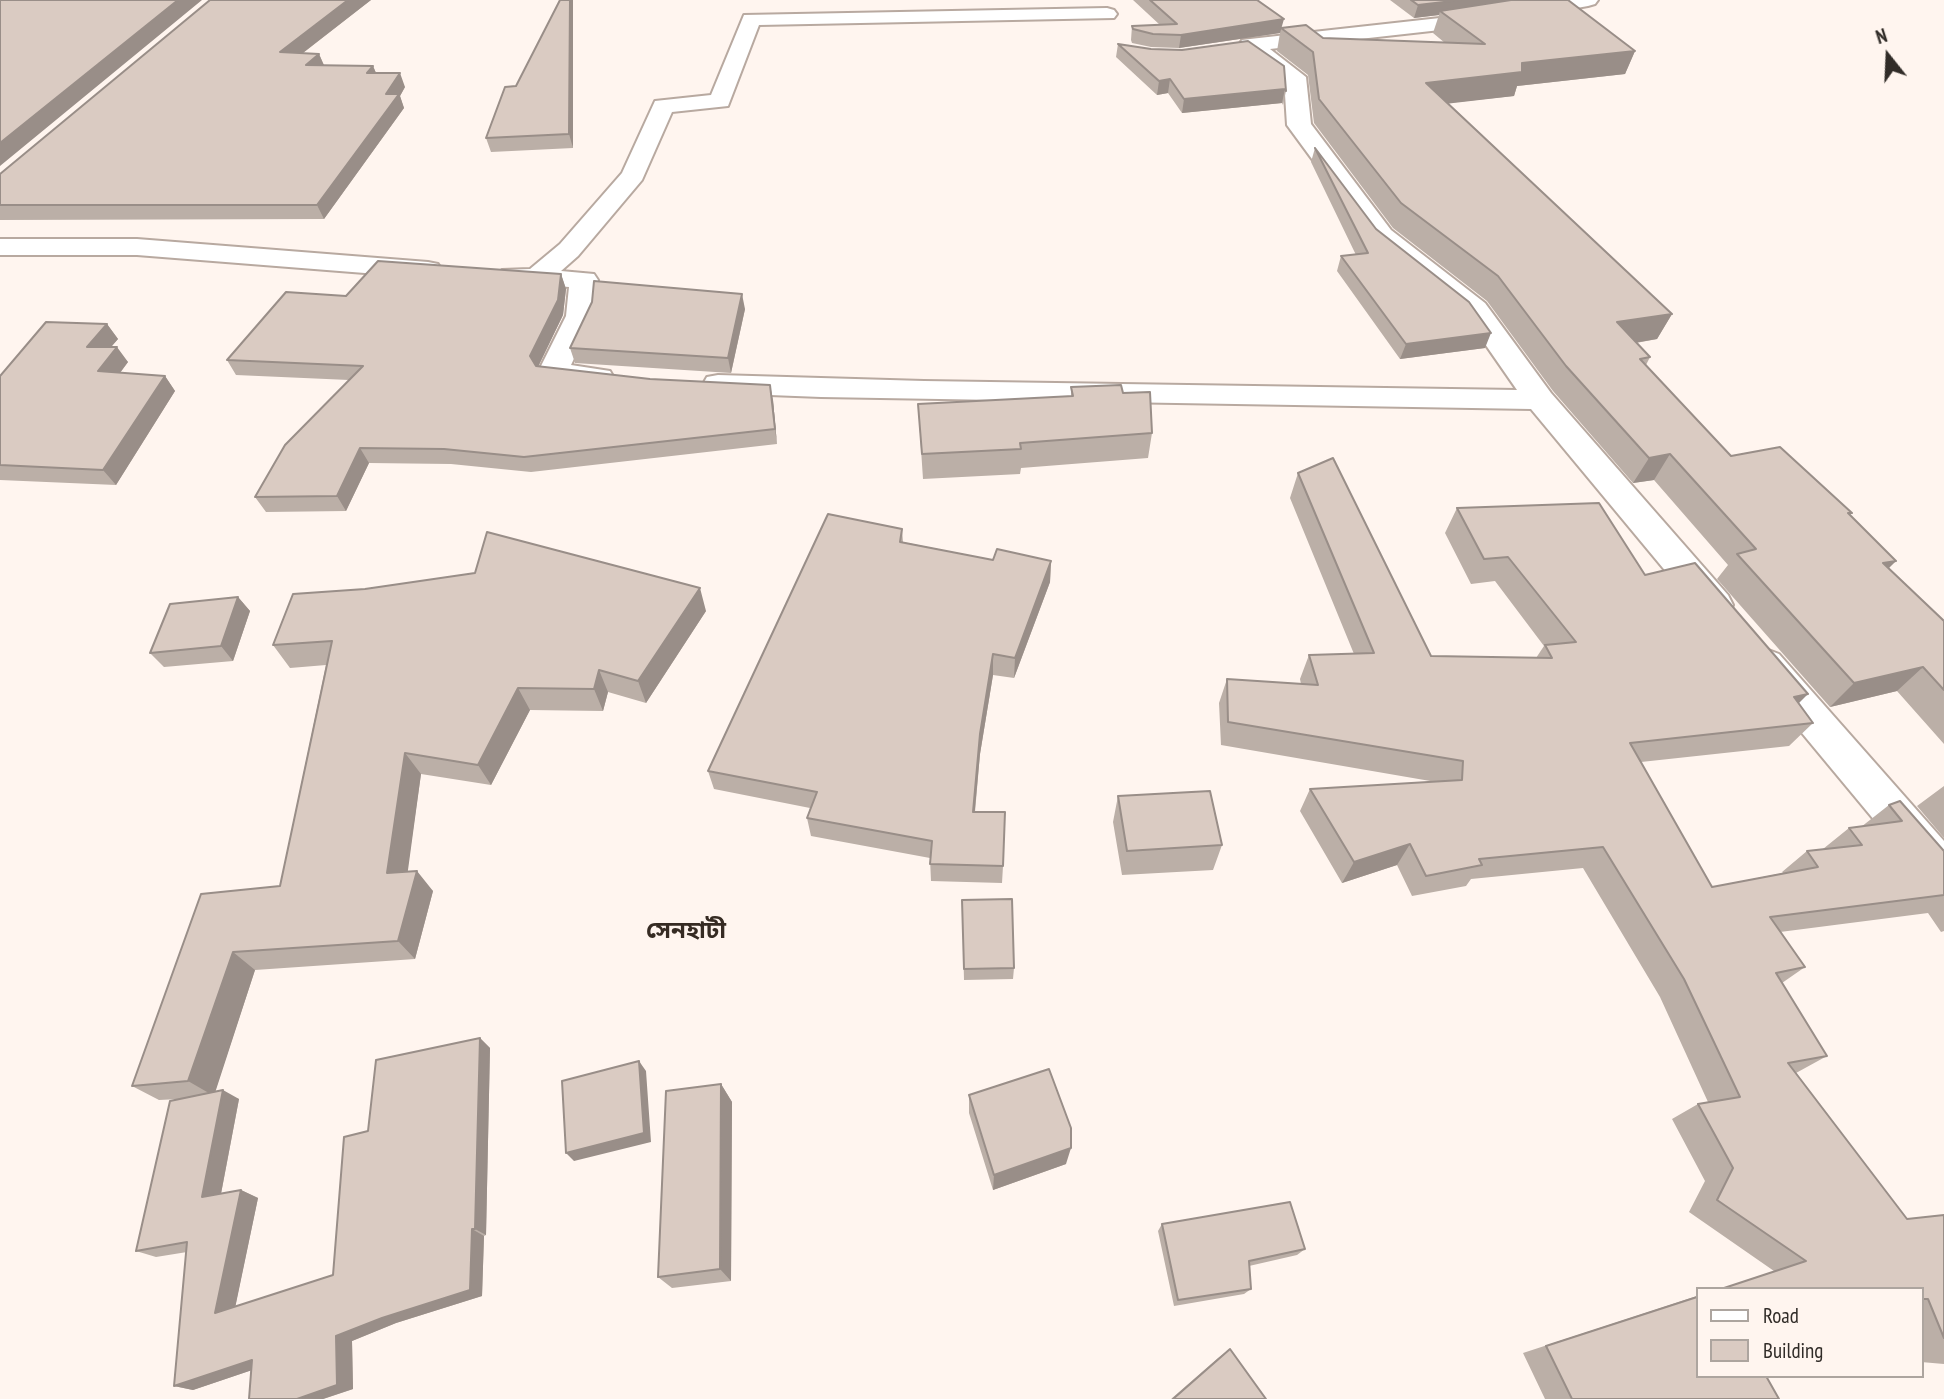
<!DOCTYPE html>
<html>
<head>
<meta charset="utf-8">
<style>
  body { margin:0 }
  #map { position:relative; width:1944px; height:1399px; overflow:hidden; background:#fff5ef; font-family:"PT Sans Narrow",sans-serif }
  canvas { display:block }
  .legend { position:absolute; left:1696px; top:1287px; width:228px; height:91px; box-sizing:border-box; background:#fff5ef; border:2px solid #ada59f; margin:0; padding:9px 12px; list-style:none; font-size:21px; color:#312c28 }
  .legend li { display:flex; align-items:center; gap:14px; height:35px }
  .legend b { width:35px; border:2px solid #ada59f }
  .north { position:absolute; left:1853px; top:21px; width:70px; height:70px; -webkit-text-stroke:5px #fff5ef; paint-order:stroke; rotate:342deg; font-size:19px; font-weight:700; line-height:28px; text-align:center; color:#312c28 }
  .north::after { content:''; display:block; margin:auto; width:24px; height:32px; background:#312c28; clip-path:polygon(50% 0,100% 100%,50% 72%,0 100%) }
</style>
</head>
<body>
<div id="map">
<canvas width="1944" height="1399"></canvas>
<ul class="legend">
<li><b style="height:9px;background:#fff"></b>Road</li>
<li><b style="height:19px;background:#dacbc2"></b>Building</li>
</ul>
<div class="north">N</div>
</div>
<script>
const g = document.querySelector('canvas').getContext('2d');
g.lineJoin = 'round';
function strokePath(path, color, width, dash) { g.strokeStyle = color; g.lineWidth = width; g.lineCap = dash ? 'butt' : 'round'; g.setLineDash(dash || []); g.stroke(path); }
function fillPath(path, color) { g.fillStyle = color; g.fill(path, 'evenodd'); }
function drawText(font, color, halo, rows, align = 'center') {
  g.font = font + ' "PT Sans Narrow","Noto Sans Bengali",sans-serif'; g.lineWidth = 7; g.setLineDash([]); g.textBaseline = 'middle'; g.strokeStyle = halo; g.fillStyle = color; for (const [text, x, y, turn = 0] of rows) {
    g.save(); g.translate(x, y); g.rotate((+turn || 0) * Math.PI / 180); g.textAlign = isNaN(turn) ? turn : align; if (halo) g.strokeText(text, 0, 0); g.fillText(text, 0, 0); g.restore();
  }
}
const street = new Path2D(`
  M1554,0H1598L1595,4L1588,6L1476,26L1270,49L1306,77L1311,124L1391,230L1485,303L1551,393L1728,595L1733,605L1728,615L1715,618L1702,615L1531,409L821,397L718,393L707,391L703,384L707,377L718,375L924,381L1517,390L1465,315L1373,242L1287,125L1284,79L1239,45L1242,40L1250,39L1476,14Z
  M1107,8L1114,10L1117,14L1114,18L759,25L728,106L672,112L642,180L578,256L561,271L594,274L598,280L594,316L571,365L610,371L614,378L610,385C589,390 563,384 542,379L538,372L566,316L569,287L502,282L498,276L502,270L530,269L560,244L622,173L655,101L711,95L744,15Z
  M0,239H137L428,262L438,264L442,270L438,276L428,278L137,255H0Z
  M1766,649L1779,654L1944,841V891L1929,886L1753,674L1747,664L1753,654Z`);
strokePath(street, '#b8a9a0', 4);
fillPath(street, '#fff');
fillPath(new Path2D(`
  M210,0H371L303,53L319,54L324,65L373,66L376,73L405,87L400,96L404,108L324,219L0,220V174Z
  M560,0L573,148L491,152L486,138L516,86Z
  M1133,0H1257L1282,28L1323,38L1445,43L1433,33L1439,15L1414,18L1390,0H1568L1635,51L1625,74L1517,86L1514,96L1448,103L1672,314L1657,339L1636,343L1650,357L1646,365L1731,456L1852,513L1850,515L1896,561L1888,568L1944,621V744L1897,691L1830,707L1717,579L1728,565L1654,480L1633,483L1553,391L1487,301L1393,228L1314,123L1308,75L1277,51L1280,33L1179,48L1151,47L1132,43L1131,40L1132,26L1160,25Z
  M1248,41L1286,91L1283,105L1282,103L1182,113L1168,93L1157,95L1116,57L1118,44L1151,49L1182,50Z
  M1315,148L1376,229L1485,348L1400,359L1337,271L1341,256L1356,255L1311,162Z
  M561,274L566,289L563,315L538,367L773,400L777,444L531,472L451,464L369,463L346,511L266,512L255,497L349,380L236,375L227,360L346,296Z
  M745,309L731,373L575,363L570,348Z
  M107,324L118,339L111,347L128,362L120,373L165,376L175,391L116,485L0,480V376Z
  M1071,387L1123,393L1152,433L1148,458L1021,468L1020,474L923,479L918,404L1071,396Z
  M1298,473L1431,656L1536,658L1544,646L1495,581L1471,584L1445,533L1457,508L1645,575L1799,704L1813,723L1789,746L1641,762L1712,887L1783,873L1782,872L1807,851L1823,849L1849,828L1861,827L1889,805L1944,851V931L1941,932L1928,913L1780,932L1805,967L1782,983L1827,1056L1796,1073L1907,1219L1944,1215V1364L1921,1362V1289L1774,1271L1689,1212L1705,1181L1672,1119L1698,1104L1708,1102L1660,997L1583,868L1471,879L1466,886L1412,896L1397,865L1342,883L1300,811L1310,789L1436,782L1221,745L1219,703L1227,679L1301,684L1300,679L1309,655L1354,654L1290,498Z
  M902,529L903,542L993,560L1051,561L1050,582L1014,678L993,675L980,754L975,812L1003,866L1002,883L931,881L930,858L811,836L807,818L810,808L714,789L708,771Z
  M238,597L250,611L233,661L164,667L150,653Z
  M706,611L646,703L608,692L603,711L530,710L491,785L421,774L407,872L433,891L415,959L255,970L215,1091L239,1099L221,1194L241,1190L258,1198L235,1307L333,1275L368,1131L480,1038L490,1048L486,1235L484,1236L482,1296L396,1323L352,1341L353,1389L323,1399H249L252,1370L193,1390L174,1386L187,1252L156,1257L136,1251L179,1099L159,1100L132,1086L280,886L326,665L290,668L273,645Z
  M1944,786V838L1917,806Z
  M1118,796L1222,845L1213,870L1122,875L1113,822Z
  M962,900L1014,968L1013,979L964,980Z
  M721,1084L732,1102L731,1281L672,1288L658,1277Z
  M969,1095L1066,1164L993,1190L969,1113Z
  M1162,1224L1305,1249L1297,1255L1249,1266L1251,1289L1244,1294L1174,1306L1158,1231Z
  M1697,1296L1779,1399H1545L1523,1353Z
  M1230,1349L1266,1399H1171L1218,1358Z`), '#bbafa7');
fillPath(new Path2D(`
  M178,0H202L0,166V143Z
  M348,0H371L286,66L280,52Z
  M570,0H573V148L569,134Z
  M1461,0H1541L1440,11L1439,15L1414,18L1418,5Z
  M1284,19L1280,33L1179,48L1181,35Z
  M1635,51L1625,74L1517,86L1514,96L1419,107L1426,83L1522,63Z
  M319,54L325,68L306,65Z
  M373,66L379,80L367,73Z
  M400,73L405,87L400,96L404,108L324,219L317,205Z
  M1170,79L1168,93L1157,95L1159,81Z
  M1285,89L1282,103L1182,113L1184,99Z
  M561,274L566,289L563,315L536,371L530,356Z
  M742,294L745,309L731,373L728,358Z
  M1672,314L1657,339L1604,348L1617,322Z
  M107,324L118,339L98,362L87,347Z
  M1491,333L1485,348L1400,359L1406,344Z
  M117,347L128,362L110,386L98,371Z
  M165,376L175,391L116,485L103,470Z
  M770,385L773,400L777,444L775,429Z
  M360,448L369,463L346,511L337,496Z
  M1670,454L1654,480L1633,483L1649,458Z
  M1051,561L1050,582L1014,678L1015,658Z
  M1896,561L1872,585L1883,563Z
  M700,588L706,611L646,703L638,681Z
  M238,597L250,611L233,661L221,646Z
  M993,654V675L980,754L973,830V812L980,734Z
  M1923,667L1897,691L1830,707L1854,683Z
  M599,670L608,692L603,711L594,689Z
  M518,688L530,710L491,785L478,765Z
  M1808,694L1785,717L1794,697Z
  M405,753L421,774L405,892L387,873Z
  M1410,844L1397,865L1342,883L1354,862Z
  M417,871L433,891L415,959L398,941Z
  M233,952L255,970L214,1096L188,1081Z
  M480,1038L490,1048L486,1235L475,1229Z
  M639,1061L646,1071L651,1142L574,1161L566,1153Z
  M721,1084L732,1102L731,1281L720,1269Z
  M223,1090L239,1099L219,1204L202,1197Z
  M1071,1148L1066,1164L993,1190L994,1175Z
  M241,1190L258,1198L233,1318L215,1313Z
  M472,1229L484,1236L482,1296L396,1323L352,1341L353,1389L323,1399H297L336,1336Z
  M252,1360L270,1364L193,1390L174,1386Z`), '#998e88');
const building = new Path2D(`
  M0,0H178L0,143Z
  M210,0H348L280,52L319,54L306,65L373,66L367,73H400L386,94H399L317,205H0V174Z
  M560,0H570L569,134L486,138L505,87L516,86Z
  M1150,0H1257L1284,19L1181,35L1153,34L1133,29L1132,26L1177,24Z
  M1411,0H1461L1418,5Z
  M1511,0H1568L1635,51L1522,63V72L1426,83L1672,314L1617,322L1650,357L1640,359L1731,456L1780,447L1852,513H1848L1896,561L1883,563L1944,621V690L1923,667L1854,683L1737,554L1756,549L1670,454L1649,458L1566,366L1498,276L1401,203L1319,99L1313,52L1281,28L1306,25L1323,38L1485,44L1440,11Z
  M1248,41L1284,66L1286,91L1285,89L1184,99L1170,79L1159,81L1118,44L1151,49L1182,50Z
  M1315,148L1376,229L1469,302L1491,333L1406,344L1341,256L1368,253Z
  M378,261L561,274L558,300L530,356L536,366L650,379L770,385L775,429L524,457L444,449L360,448L337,496L255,497L285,445L363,366L227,360L286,292L346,296Z
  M594,281L742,294L728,358L570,348L592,302Z
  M46,322L107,324L87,347H117L98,371L165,376L103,470L0,465V376Z
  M1121,385L1123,393L1150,392L1152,433L1020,443L1021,449L922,454L918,404L1073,396L1071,387Z
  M1333,458L1431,656L1552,658L1545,645L1576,642L1508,557L1484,559L1457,508L1599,503L1645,575L1695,563L1808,694L1794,697L1813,723L1630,743L1712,887L1818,867L1807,851L1862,845L1849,828L1902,821L1889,805L1900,801L1944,851V895L1770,917L1805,967L1776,973L1827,1056L1788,1063L1907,1219L1944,1215V1338L1928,1299H1921V1289H1721L1806,1261L1717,1200L1733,1168L1698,1104L1740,1097L1684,979L1603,847L1479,859L1482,865L1426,876L1410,844L1354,862L1310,789L1462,780L1463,761L1228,722L1227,679L1318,685L1309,655L1374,653L1298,473Z
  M828,514L902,529L900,542L993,560L997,549L1051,561L1015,658L993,654L980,734L973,812H1005L1003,866L930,864L932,841L807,818L817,792L708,771Z
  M487,532L700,588L638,681L599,670L594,689L518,688L478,765L405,753L387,873L417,871L398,941L233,952L188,1081L132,1086L201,894L280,886L332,641L273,645L293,594L365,589L475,573Z
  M238,597L221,646L150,653L170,604Z
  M1210,791L1222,845L1127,851L1118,796Z
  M1012,899L1014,968L964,969L962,900Z
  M480,1038L475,1229H472L470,1290L382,1318L336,1336L337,1385L297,1399H249L252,1360L174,1386L187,1242L136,1251L170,1101L223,1090L202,1197L241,1190L215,1313L333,1275L344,1137L368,1131L376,1060Z
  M639,1061L644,1133L566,1153L562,1081Z
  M1049,1069L1071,1128V1148L994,1175L969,1095Z
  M721,1084L720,1269L658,1277L666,1091Z
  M1290,1202L1305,1249L1249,1261L1251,1289L1178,1300L1162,1224Z
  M1697,1297V1376H1766L1779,1399H1572L1546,1346Z
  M1230,1349L1266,1399H1173Z`);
fillPath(building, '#dacbc2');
strokePath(building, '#998e88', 2);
drawText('bold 24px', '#362b23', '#fff5ef', [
  ["সেনহাটী",686,931]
]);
</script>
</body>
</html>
